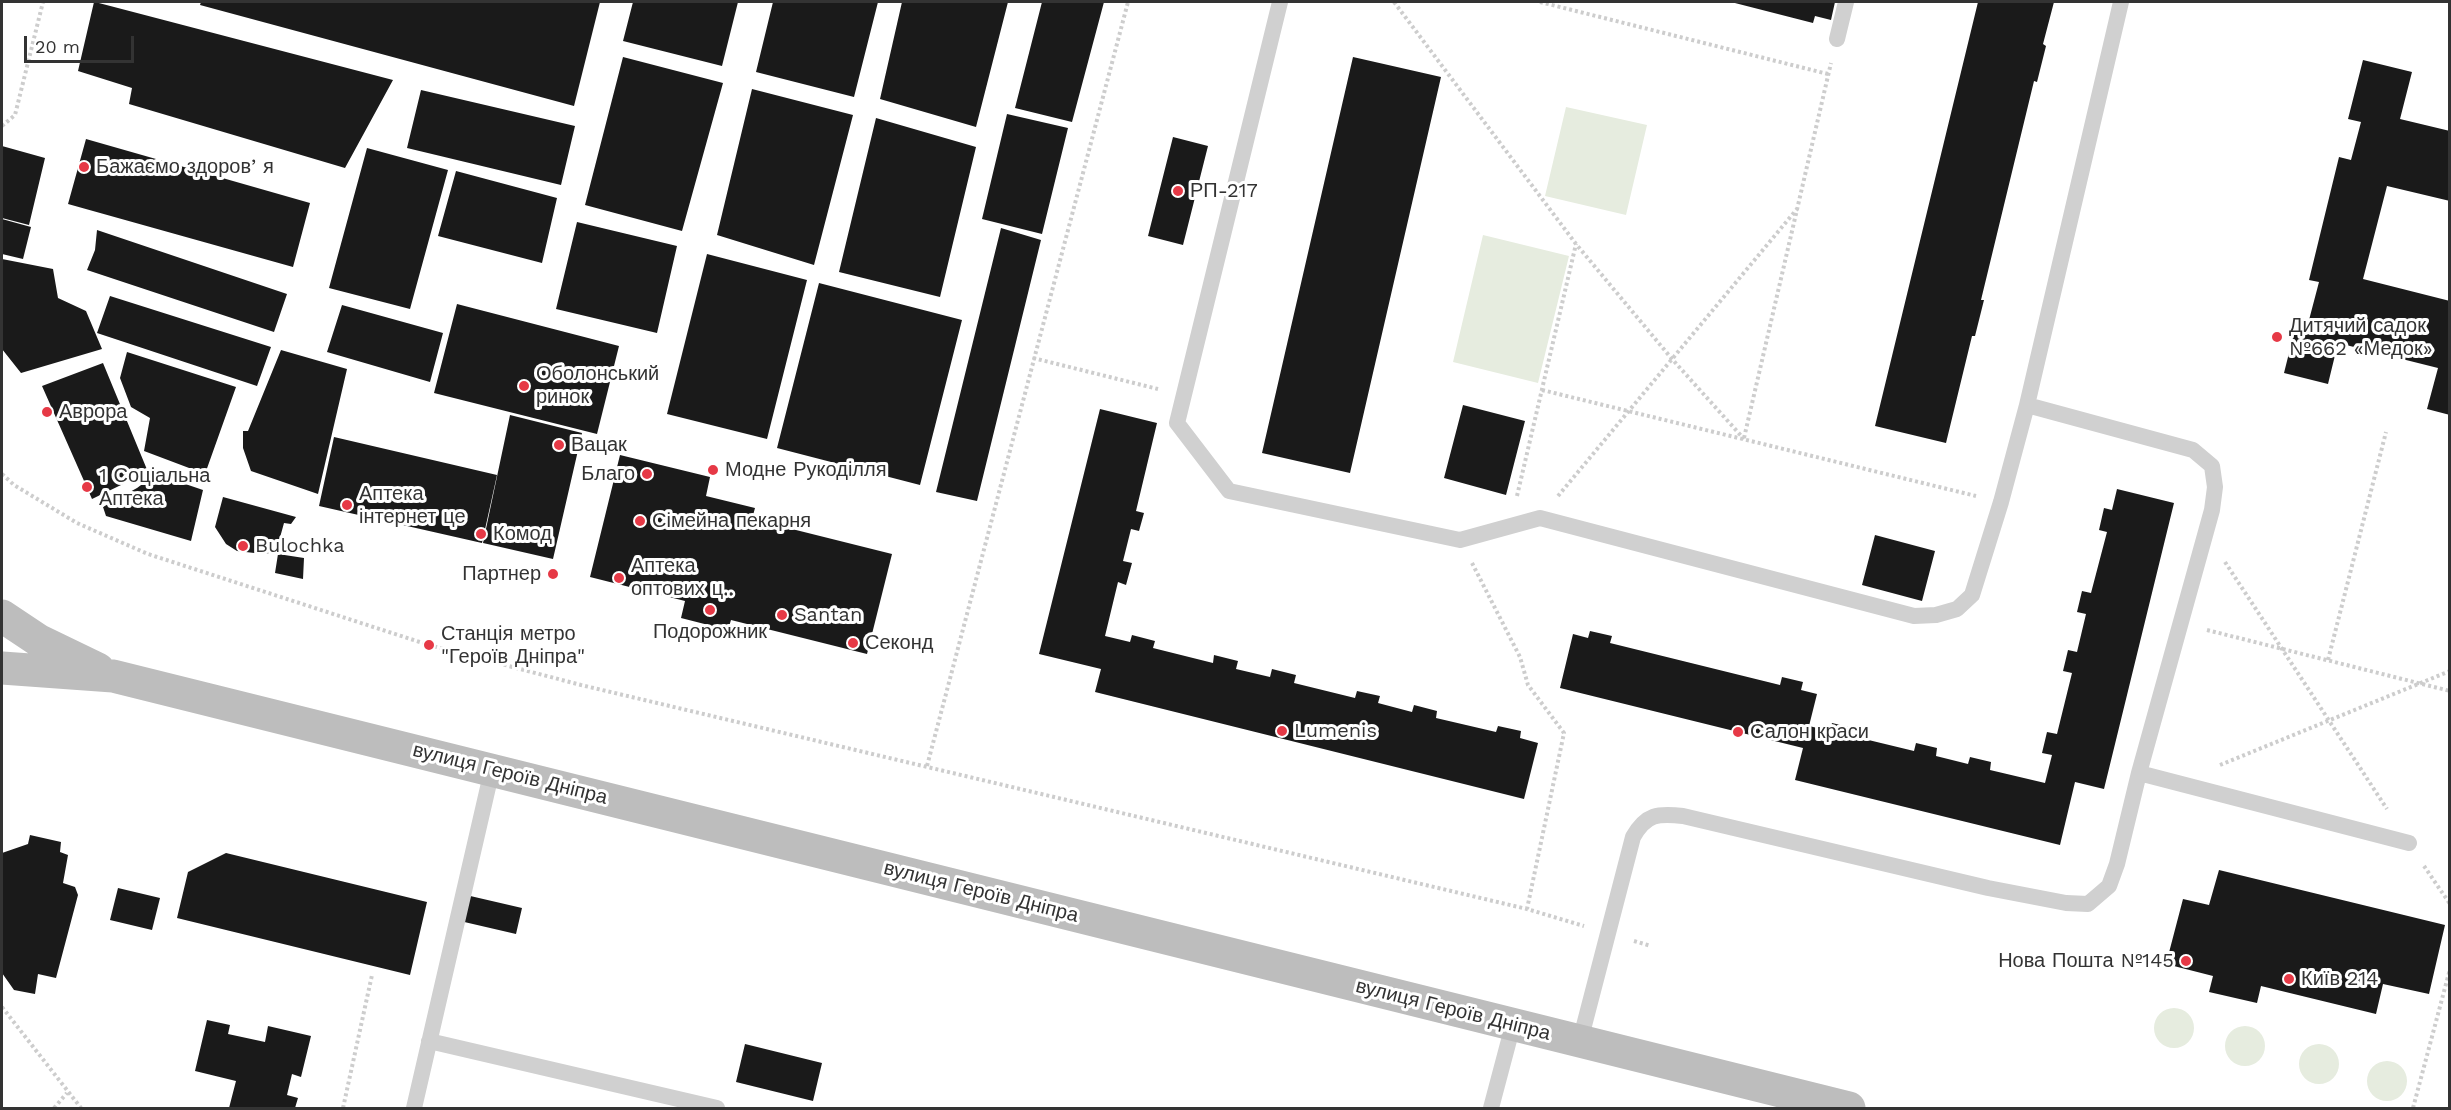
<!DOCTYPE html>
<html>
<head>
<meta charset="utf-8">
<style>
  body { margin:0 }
  #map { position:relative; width:2451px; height:1110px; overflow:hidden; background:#fff; font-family:"Work Sans",sans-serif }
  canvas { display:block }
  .frame { position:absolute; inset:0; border:3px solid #333; pointer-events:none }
  .scale { position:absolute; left:24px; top:36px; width:110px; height:27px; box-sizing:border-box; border:3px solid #333; border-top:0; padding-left:8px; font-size:18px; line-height:21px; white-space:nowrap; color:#333; -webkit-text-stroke:4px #fff; paint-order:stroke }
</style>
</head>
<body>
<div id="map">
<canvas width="2451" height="1110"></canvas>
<div class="frame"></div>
<div class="scale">20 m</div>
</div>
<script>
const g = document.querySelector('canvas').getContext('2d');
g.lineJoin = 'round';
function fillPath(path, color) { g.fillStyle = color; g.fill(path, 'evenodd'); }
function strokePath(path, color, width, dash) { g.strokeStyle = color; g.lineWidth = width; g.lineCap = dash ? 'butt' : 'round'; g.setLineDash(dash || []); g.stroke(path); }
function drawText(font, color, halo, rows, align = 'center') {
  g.font = font + ' "Work Sans",sans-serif'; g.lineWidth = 6; g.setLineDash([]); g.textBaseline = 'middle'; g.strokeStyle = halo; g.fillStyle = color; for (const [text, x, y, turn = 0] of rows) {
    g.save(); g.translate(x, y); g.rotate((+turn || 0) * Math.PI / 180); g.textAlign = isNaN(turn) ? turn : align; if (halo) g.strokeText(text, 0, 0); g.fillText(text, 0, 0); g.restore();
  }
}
fillPath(new Path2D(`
  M1566,107L1647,125L1626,215L1545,196Z
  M1483,235L1569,256L1538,383L1453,362Z
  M2154 1028a20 20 0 1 1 40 0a20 20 0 1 1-40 0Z
  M2225 1046a20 20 0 1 1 40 0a20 20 0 1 1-40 0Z
  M2299 1064a20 20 0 1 1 40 0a20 20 0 1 1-40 0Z
  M2367 1081a20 20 0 1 1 40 0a20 20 0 1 1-40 0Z`), '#e6ecdf');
fillPath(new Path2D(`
  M94,2H95L393,80L345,168L129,104L132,88L78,71Z
  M201,2H600L574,106L200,5Z
  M633,2H738L722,66L623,41Z
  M773,2H878L854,97L756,72Z
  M902,2H1008L976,127L880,99Z
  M1042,2H1104L1072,122L1015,108Z
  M1731,2H1835L1831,20L1815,16L1813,23Z
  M1978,2H2054L2043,44L2046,46L2037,82L2034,81L1981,300H1984L1975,336H1972L1946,443L1875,426Z
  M623,57L723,83L682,231L585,205Z
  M1353,57L1441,77L1350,473L1262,453Z
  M2363,60L2412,72L2400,119L2450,131V201L2387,186L2363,279L2450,301V415L2427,409L2438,368L2338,343L2328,384L2284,373L2298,317L2309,320L2319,282L2309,280L2339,157L2351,160L2361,122L2348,119Z
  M752,89L853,115L814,265L717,235Z
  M421,90L575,126L561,185L407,148Z
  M1007,114L1068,128L1042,234L982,219Z
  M876,118L976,147L940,297L839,272Z
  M1173,137L1208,146L1183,245L1148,236Z
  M86,139L310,203L293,267L68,204Z
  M2,146L45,158L29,225L2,218Z
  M367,148L448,170L410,309L329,288Z
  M456,171L557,198L542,263L438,236Z
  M2,219L31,227L23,259L2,254Z
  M577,222L677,246L657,333L556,309Z
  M1001,228L1041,240L977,501L936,492Z
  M97,230L287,294L274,332L87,270L95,250Z
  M707,254L807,280L767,439L667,414Z
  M2,259L53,269L58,298L86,311L102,349L21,373L2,349Z
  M819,283L962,320L920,485L777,448Z
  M110,296L271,347L257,386L97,333Z
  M457,304L619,346L597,434L434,393Z
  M342,305L443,333L430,382L327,352Z
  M281,350L347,369L318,494L251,471L243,448V431H248Z
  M127,352L236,387L205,474L144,451L150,418L131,407L120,378Z
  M103,363L148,472L92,499L42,386Z
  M1463,405L1525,421L1506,495L1444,478Z
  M1100,409L1157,423L1136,511L1144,513L1139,531L1131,529L1123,561L1132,563L1126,585L1118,582L1105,636L1130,642L1132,635L1155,641L1153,648L1213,663L1214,655L1238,661L1236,669L1270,677L1272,669L1296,675L1294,683L1355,698L1357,691L1380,696L1378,703L1412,712L1414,705L1437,711L1436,718L1496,732L1498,726L1521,731L1520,738L1538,743L1524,799L1095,692L1101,669L1039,654Z
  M510,415L582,433L553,559L483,543Z
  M334,437L497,475L482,543L319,506Z
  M620,455L710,477L706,496L755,508L752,519L892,554L867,654L731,620L728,630L681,618L685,601L590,577Z
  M156,474L203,490L191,541L106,516L103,507L137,488Z
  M2117,489L2174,503L2104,789L2075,782L2060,845L1795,780L1803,748L1560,688L1573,634L1588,638L1590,631L1612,636L1610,643L1780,685L1782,677L1803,682L1801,690L1817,694L1809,726L1830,731L1832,723L1853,728L1852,736L1914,751L1916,743L1937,748L1936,756L1968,764L1970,757L1991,762L1990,770L2045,783L2052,755L2042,753L2047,732L2057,734L2072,673L2063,671L2068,650L2077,652L2086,614L2077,612L2082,591L2091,593L2107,532L2099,530L2104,508L2112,510Z
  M223,497L296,517L291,524L284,523L276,552L263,554L237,551L226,544L215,527Z
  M1875,535L1935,551L1922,601L1862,585Z
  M278,554L304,558L303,579L275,573Z
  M30,835L61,842L60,852L68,855L63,883L75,887L78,895L56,978L38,974L35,994L14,990L2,973V853L28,844Z
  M226,853L427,902L410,975L177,918L188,872Z
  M2219,870L2445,925L2429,994L2383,984L2376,1014L2261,986L2257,1003L2209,992L2213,976L2166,964L2183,899L2209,905Z
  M118,888L160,898L152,930L110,920Z
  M466,895L522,908L516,934L460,921Z
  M207,1020L230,1025L228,1034L265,1042L268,1026L311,1036L301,1077L292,1074L287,1095L298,1098L295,1108H229L236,1081L195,1071Z
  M745,1044L822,1063L813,1101L736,1082Z`), '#1a1a1a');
strokePath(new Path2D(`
  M1394,2L1576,244L1672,359L1744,439
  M1540,2L1828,74
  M2,126L15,115L43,2
  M1033,358L1158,389
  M1542,390L1976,496
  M1744,438L1831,63
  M2,474L14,485L77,523L148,554L429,645L581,685L1527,909L1584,926
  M1517,496L1576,244
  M1558,496L1797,209
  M2225,562L2387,809
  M1472,563L1520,657L1528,685L1564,733L1527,909
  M2207,630L2450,691
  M2328,660L2386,432
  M2220,765L2450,671
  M927,766L1128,2
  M2424,866L2450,904
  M1634,941L1651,946
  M2,1007L81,1108
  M54,1108L67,1093
  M343,1108L372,975
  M2413,1108L2450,969`), '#cdcdcd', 4, [3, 3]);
strokePath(new Path2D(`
  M1280,2L1177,423L1229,491L1460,540L1540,518L1914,616L1936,615L1957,609L1972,595L2001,502L2027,405L2121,2
  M1837,39L1846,2
  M2139,773L2409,843
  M429,1041L717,1108
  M1580,1041L1633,837C1646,814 1658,813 1683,816L1988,888L2066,903L2088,904L2109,886L2117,864L2139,773L2212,510L2215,487L2212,466L2193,450L2027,405
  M414,1108L492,770
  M1491,1108L1513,1025`), '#d0d0d0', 16);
strokePath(new Path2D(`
  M2,616L38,640L98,669
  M2,668L113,676L1849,1108`), '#bdbdbd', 33);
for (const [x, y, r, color] of [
  [84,167,6,"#e63946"],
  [1178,191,6,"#e63946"],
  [2277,337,6,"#e63946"],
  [524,386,6,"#e63946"],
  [47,412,6,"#e63946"],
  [559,445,6,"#e63946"],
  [713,470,6,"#e63946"],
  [647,474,6,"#e63946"],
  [87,487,6,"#e63946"],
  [347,505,6,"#e63946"],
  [640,521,6,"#e63946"],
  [481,534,6,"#e63946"],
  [243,546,6,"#e63946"],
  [553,574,6,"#e63946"],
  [619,578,6,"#e63946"],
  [710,610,6,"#e63946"],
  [782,615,6,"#e63946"],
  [853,643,6,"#e63946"],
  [429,645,6,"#e63946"],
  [1282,731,6,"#e63946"],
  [1738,732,6,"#e63946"],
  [2186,961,6,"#e63946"],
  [2289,979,6,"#e63946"]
]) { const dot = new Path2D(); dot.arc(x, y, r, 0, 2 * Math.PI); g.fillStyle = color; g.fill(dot); strokePath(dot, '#fff', 2); }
drawText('20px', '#333', '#fff', [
  ["Бажаємо здоровʼя",96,167],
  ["РП-217",1190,191],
  ["Дитячий садок",2289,326],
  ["№662 «Медок»",2289,349],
  ["Оболонський",536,374],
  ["ринок",536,397],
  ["Аврора",59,412],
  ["Вацак",571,445],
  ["Модне Рукоділля",725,470],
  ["Благо",635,474,"right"],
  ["1 Соціальна",99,476],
  ["Аптека",99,499],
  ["Аптека",359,494],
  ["інтернет це",359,517],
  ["Сімейна пекарня",652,521],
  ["Комод",493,534],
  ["Bulochka",255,546],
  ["Аптека",631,566],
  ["оптових ц‥",631,589],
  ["Партнер",541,574,"right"],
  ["Santan",794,615],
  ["Подорожник",710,632,"center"],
  ["Станція метро",441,634],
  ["\"Героїв Дніпра\"",441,657],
  ["Секонд",865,643],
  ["Lumenis",1294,731],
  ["Салон краси",1750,732],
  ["Нова Пошта №145",2174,961,"right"],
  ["Київ 214",2301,979]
], 'left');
drawText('20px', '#333', '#fff', [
  ["вулиця Героїв Дніпра",510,774,14],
  ["вулиця Героїв Дніпра",981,892,14],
  ["вулиця Героїв Дніпра",1453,1010,14]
]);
</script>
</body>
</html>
